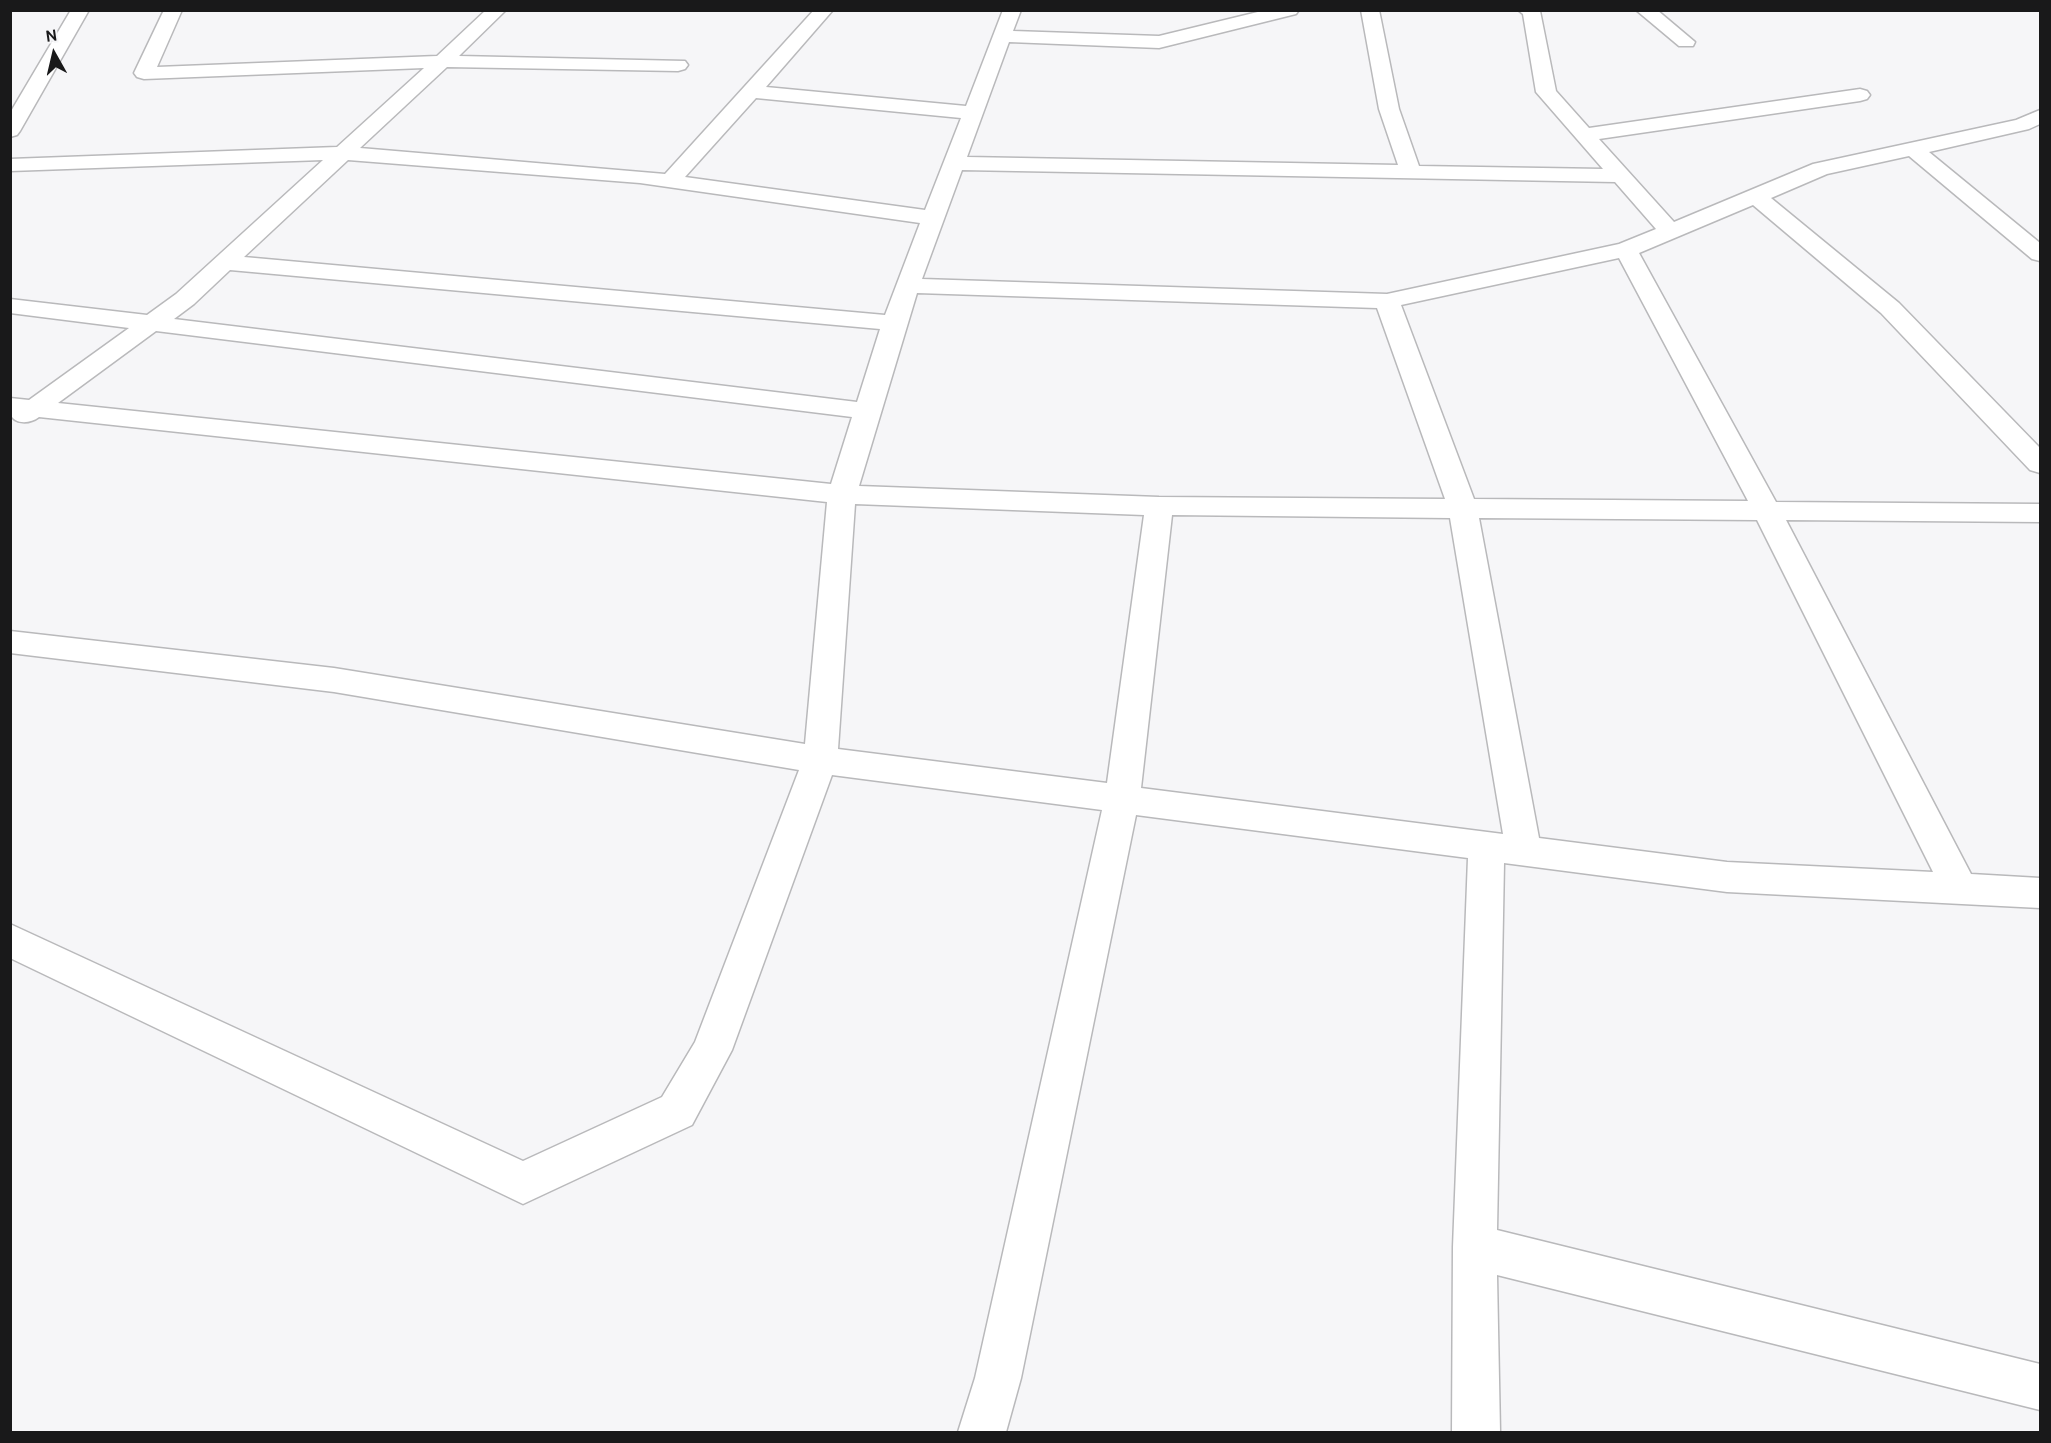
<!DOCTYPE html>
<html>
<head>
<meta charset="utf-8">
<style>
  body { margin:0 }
  #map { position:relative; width:2051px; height:1443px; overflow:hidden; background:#f6f6f8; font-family:Cabin,sans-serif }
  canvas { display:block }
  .frame { position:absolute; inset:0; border:12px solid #19191a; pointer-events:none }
  .north { position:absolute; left:24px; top:24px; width:60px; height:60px; -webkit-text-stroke:4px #f6f6f8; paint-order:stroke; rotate:352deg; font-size:16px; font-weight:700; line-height:24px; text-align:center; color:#19191a }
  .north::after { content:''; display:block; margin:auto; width:21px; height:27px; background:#19191a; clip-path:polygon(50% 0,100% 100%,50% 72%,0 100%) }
</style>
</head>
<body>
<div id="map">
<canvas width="2051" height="1443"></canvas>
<div class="frame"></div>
<div class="north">N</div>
</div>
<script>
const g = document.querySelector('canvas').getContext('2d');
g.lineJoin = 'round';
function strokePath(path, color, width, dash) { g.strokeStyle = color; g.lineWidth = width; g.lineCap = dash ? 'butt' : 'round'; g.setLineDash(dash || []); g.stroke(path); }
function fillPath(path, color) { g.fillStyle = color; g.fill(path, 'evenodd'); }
const minor = new Path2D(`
  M71,10H89L20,131L17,135L10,137V113Z
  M164,10H182L157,67L437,56L486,10H506L459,56L685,61L688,65L685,69L678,71L447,67L360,148L665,174L814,10H833L766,87L966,106L1003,10H1021L1013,31L1159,36L1266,10H1299L1296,14L1159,48L1009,42L967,157L1398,165L1379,109L1361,10H1379L1399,109L1419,166L1603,169L1536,92L1523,14L1518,10L1540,11L1556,91L1589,128L1860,89L1867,91L1870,95L1867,99L1860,101L1599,139L1674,222L1813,164L2016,120L2040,110V124L2029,129L1929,152L2040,243V261L2032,259L1909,156L1827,174L1771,198L1899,303L2040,448V473L2030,470L1881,313L1753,205L1639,253L1776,502L2040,504V522L1786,520L1971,874L2040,878V908L1727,892L1504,863L1497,1230L2040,1364V1410L1497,1275L1500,1432H1452L1453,1247L1468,858L1136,815L1021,1378L1006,1432H958L975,1378L1102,810L832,775L732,1050L692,1125L523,1204L10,958V924L523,1161L662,1097L695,1042L799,770L334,692L10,653V631L334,668L805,744L827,502L39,417C30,424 14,425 10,413C9,409 10,403 10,398L29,400L129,328L10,313V299L147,315L176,294L323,160L10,171V159L337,147L424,68L144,79L137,77L134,73ZM756,98L961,118L925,210L685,177ZM348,160L640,183L920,223L885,315L244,257ZM962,170L1615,182L1656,229L1619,244L1387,294L922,279ZM1619,258L1748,501L1474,499L1401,305ZM230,270L880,329L857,402L174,319L194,304ZM917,293L1377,308L1445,499L1159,497L859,486ZM156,331L852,417L831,484L58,403ZM855,504L1144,515L1107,783L838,749ZM1172,515L1450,518L1503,834L1141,788ZM1479,518L1757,520L1933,872L1727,862L1539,838Z
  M1636,10H1657L1695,42L1693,46H1679Z`);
strokePath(minor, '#b9b9bb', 3);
fillPath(minor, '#fff');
</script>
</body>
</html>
